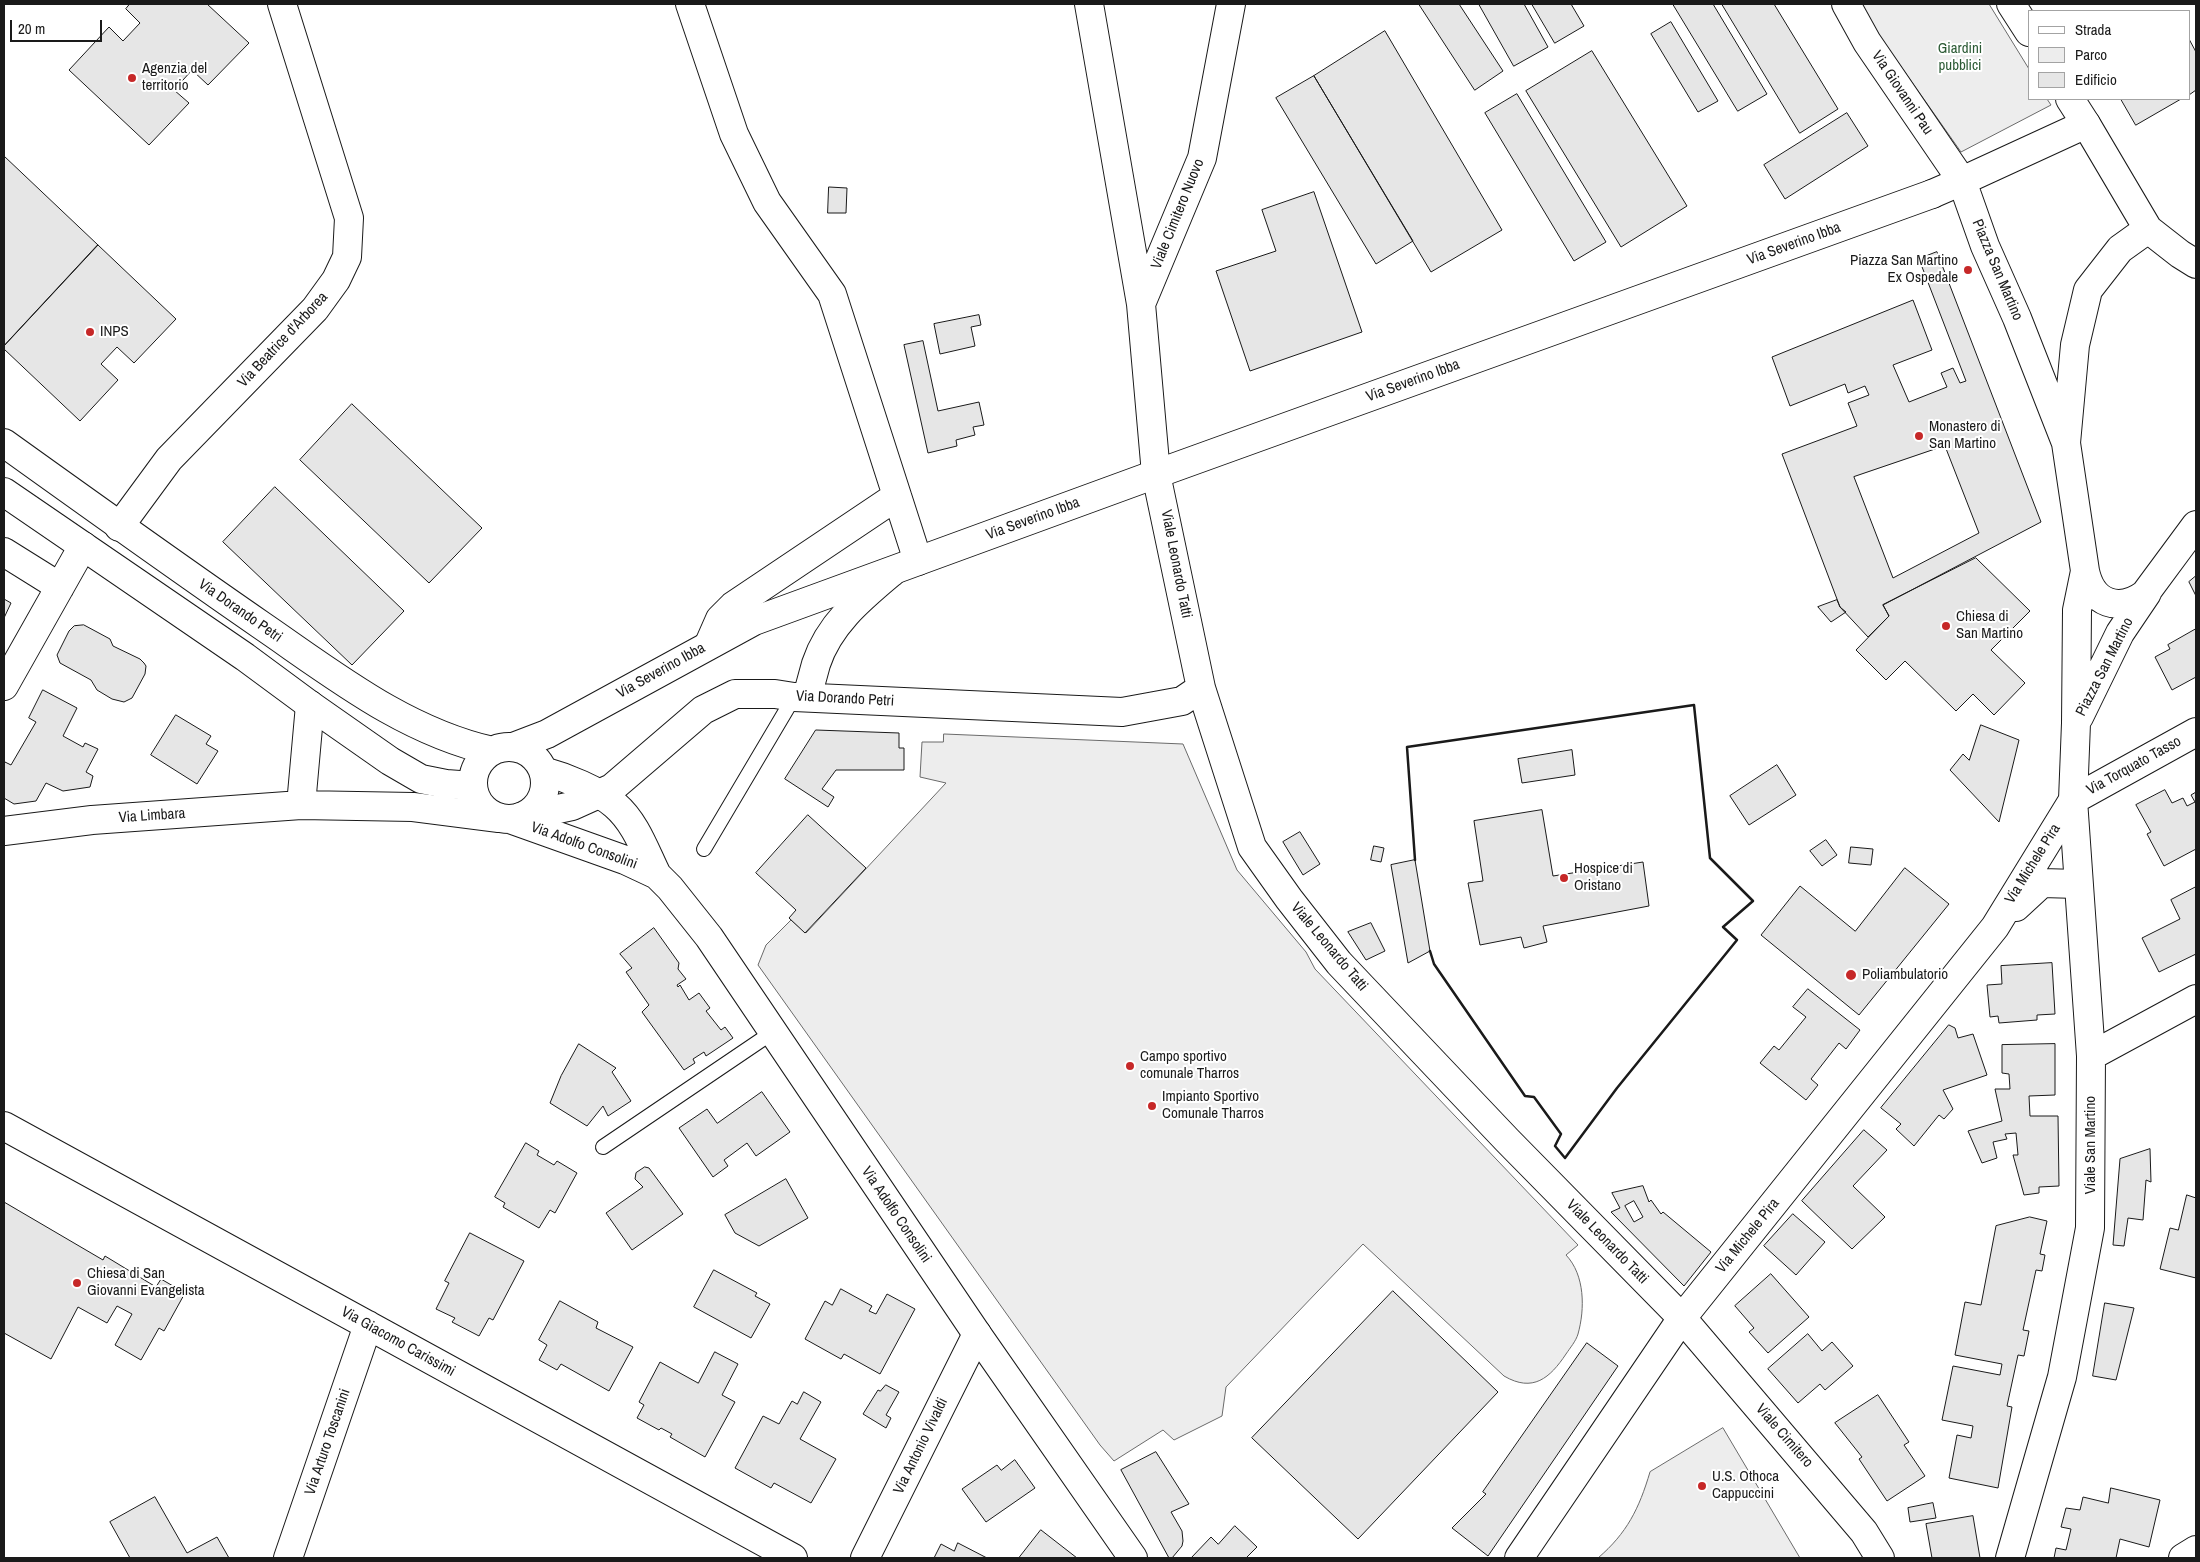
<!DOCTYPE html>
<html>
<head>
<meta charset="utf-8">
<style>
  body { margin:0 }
  #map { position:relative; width:2200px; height:1562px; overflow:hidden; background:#fff; font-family:"Archivo Narrow",sans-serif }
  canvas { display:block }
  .frame { position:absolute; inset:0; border:5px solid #1a1a1a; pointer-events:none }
  .legend { position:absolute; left:2028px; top:10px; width:162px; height:90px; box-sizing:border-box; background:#fff; border:1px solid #a3a3a3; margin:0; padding:6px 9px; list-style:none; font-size:15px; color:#1a1a1a }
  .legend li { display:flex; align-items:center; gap:10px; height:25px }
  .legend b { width:25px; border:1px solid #a3a3a3 }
  .scale { position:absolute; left:10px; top:20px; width:92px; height:22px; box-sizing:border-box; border:2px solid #1a1a1a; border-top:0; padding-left:6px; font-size:15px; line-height:18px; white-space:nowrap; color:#1a1a1a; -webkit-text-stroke:4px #fff; paint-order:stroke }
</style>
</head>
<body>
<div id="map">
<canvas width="2200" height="1562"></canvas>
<div class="frame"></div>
<ul class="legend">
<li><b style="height:6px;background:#fff"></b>Strada</li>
<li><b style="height:14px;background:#ededed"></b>Parco</li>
<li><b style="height:14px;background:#e6e6e6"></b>Edificio</li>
</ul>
<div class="scale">20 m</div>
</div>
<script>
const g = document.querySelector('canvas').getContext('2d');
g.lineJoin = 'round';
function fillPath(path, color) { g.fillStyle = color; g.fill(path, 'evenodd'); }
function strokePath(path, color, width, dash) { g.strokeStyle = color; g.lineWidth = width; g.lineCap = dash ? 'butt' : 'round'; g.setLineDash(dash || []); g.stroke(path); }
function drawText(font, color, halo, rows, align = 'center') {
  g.font = font + ' "Archivo Narrow",sans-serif'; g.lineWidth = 4; g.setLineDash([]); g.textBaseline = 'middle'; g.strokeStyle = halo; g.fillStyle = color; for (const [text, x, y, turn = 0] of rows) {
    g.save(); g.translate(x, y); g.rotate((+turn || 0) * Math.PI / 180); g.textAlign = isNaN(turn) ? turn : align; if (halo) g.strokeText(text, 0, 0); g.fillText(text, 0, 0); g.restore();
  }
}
const green = new Path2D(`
  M1861,4H1989L2029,69V99H2047L2051,105L1961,152L1878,34Z
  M944,734L1183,744L1237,870L1306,952L1315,969L1578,1245L1566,1255C1585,1275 1585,1309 1578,1334C1576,1341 1570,1348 1566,1354C1550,1378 1533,1393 1504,1376L1363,1244L1226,1387L1222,1416L1174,1440L1163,1430L1114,1461L1100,1445L758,965L766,945L791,920L806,933L946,783L920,777L922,742H943Z
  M1723,1428L1800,1558H1598C1627,1533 1639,1509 1650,1472Z`);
fillPath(green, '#ededed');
strokePath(green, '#6a6a6a', 1);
const building = new Path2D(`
  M130,4H207L249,43L208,85L192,70L174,90L189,103L149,145L69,70L109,27L123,41L140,23L126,9Z
  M1419,4H1459L1503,71L1475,90Z
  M1479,4H1524L1548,47L1514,66Z
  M1532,4H1571L1584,26L1555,43Z
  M1673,4H1713L1767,94L1738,111Z
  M1722,4H1774L1838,109L1800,133Z
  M1671,22L1718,101L1698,112L1651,34Z
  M1385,31L1502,230L1431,272L1314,76Z
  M2189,39L2196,52V90L2189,95Z
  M1592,51L1687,206L1621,247L1526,91Z
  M1314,76L1413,241L1376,264L1276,98Z
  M1517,94L1606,242L1574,261L1485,113Z
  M2121,99H2181L2136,125Z
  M1847,113L1868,146L1785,199L1764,165Z
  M4,156L98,245L4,346Z
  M829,187L847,188L846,213H828Z
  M1314,192L1362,332L1250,371L1216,271L1276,251L1262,210Z
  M98,245L176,319L134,363L117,347L101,364L118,380L80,421L4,349V346Z
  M1937,252L2041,522L1883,605L1889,616L1868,637L1840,607L1782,454L1857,426L1848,403L1869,395L1865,386L1848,393L1845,384L1790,406L1772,357L1913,300L1932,350L1893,365L1909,402L1947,387L1941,373L1953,368L1960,383L1966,381L1919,259ZM1945,446L1979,533L1893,578L1854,477Z
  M979,315L981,325L971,327L975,346L940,354L934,324Z
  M923,341L938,411L979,402L984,425L973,427L975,435L956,440L957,446L928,453L904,345Z
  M352,404L482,528L429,583L300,460Z
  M275,487L404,611L352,665L223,542Z
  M1976,558L2030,611L1991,650L2025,683L1994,715L1973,694L1956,711L1905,661L1886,680L1856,650L1889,616L1883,605Z
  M2196,576V596L2189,582Z
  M4,599L11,603L4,618Z
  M1837,600L1840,607L1846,612L1831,622L1818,607Z
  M84,625L110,639L113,646L140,659L144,663L146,666L145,674L132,698L124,702L112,699L97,690L91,680L60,663L57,655L69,631L74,626Z
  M2196,629V677L2172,690L2155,657L2170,649L2168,645Z
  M43,690L77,708L63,736L83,747L85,743L98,749L86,772L93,776L90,787L63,791L46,783L36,801L14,804L4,798V764L5,762L11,765L36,722L29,718Z
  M176,715L211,736L206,744L218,751L197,784L151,755Z
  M1981,725L2019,740L1999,822L1950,770L1963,754L1969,760Z
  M816,730L899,733V748H904V770H836L822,789L834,797L828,807L785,779Z
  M1572,750L1575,775L1522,783L1518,759Z
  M1777,765L1796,795L1749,825L1730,796Z
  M2165,790L2172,803L2183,798L2187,806L2195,802L2191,795L2196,792V849L2164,866L2147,834L2151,832L2136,805Z
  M1542,810L1553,876L1643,862L1649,906L1543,926L1547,942L1524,948L1521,937L1480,945L1468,883L1483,881L1474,821Z
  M808,815L866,868L805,933L789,918L796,910L756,873Z
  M1300,832L1320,864L1303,875L1283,842Z
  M1826,840L1837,855L1822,866L1810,851Z
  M1374,846L1384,848L1381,862L1371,860Z
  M1851,847L1873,849L1871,865L1849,863Z
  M1415,860L1430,951L1408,963L1391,865Z
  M1905,868L1949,904L1859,1015L1761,935L1800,886L1855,931Z
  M2196,887V954L2159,972L2142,938L2180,919L2171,900Z
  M1371,923L1385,951L1366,960L1348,932Z
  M654,928L679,963L678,969L686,979L677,985L678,987L680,985L689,1000L699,993L710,1008L706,1011L721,1030L725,1027L733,1038L706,1056L704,1052L693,1059L695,1063L684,1070L642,1012L649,1005L626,972L632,968L620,954Z
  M2052,963L2055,1014L2037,1015V1020L1999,1023L1998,1016L1990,1017L1987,985L2002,984L2001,966Z
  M1808,989L1860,1030L1846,1049L1839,1043L1811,1079L1818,1085L1806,1100L1760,1063L1774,1046L1779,1050L1806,1017L1793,1007Z
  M1949,1025L1955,1028L1958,1038L1973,1034L1987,1075L1943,1090L1953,1109L1944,1119L1939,1115L1914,1146L1896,1129L1901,1124L1881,1108Z
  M579,1044L616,1068L612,1072L631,1101L608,1116L603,1106L587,1126L550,1103L561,1076Z
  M2055,1044V1095L2029,1096L2030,1116H2058L2059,1186L2039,1187V1193L2024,1195L2013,1155H2018L2016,1133L2005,1134L2007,1139L1993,1142L1997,1158L1982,1163L1968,1131L2002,1121L1995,1089H2010L2009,1074L2002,1073V1045Z
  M762,1092L790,1132L756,1156L747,1143L724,1160L728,1166L713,1177L679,1128L707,1109L717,1123Z
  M1864,1130L1887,1150L1853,1186L1885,1217L1852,1249L1802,1201Z
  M526,1143L539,1151L537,1155L554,1165L557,1161L577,1173L555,1213L550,1210L539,1228L503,1207L505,1203L495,1197Z
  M2150,1149L2151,1182L2146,1180L2143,1220L2128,1218L2124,1246L2113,1245L2120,1159Z
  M645,1167L649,1168L683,1214L632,1250L606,1213L643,1187L635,1179L636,1173Z
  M786,1179L808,1218L759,1246L735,1233L725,1215Z
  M1643,1186L1649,1202L1651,1200L1661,1214L1663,1212L1711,1252L1684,1286L1611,1212L1620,1208L1612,1193ZM1634,1201L1643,1217L1634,1222L1625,1206Z
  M2187,1195L2196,1198V1278L2160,1269L2170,1228L2178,1230Z
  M4,1202L103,1260L105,1256L156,1287L161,1279L185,1293L164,1331L159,1328L141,1360L115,1345L132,1314L117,1306L107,1323L78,1307L51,1359L4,1333Z
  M1793,1214L1825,1242L1796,1275L1764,1246Z
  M2030,1217L2047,1221L2040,1254L2045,1255L2042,1271L2036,1270L2023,1330L2029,1331L2024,1356L2018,1355L2007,1406L2012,1407L1998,1488L1949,1478L1957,1435L1971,1438L1973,1426L1942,1420L1953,1366L2000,1375L2002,1364L1955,1355L1965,1302L1981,1305L1996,1226Z
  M470,1233L524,1261L493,1320L489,1318L479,1336L452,1322L455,1318L436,1309L449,1283L445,1281Z
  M714,1270L757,1293L755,1296L770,1304L751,1338L694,1307Z
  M1771,1274L1809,1317L1768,1353L1749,1332L1754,1328L1735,1306Z
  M841,1289L872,1306L869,1311L876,1314L887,1294L915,1309L880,1374L844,1354L841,1359L805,1339L825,1301L832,1305Z
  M1393,1291L1498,1392L1358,1539L1252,1438Z
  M560,1301L598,1322L596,1328L633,1347L609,1391L561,1364L557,1370L539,1360L547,1345L539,1340Z
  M2105,1303L2134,1308L2116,1380L2093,1376Z
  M1808,1334L1822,1351L1832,1342L1853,1366L1825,1390L1820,1384L1798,1403L1768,1369Z
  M1587,1343L1618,1366L1488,1556L1452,1528L1486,1494L1483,1492Z
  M715,1352L738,1364L722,1395L735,1402L705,1457L670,1437L672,1434L661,1428L659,1430L637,1418L644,1405L639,1402L660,1362L698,1383Z
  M886,1385L899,1392L886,1415L891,1418L886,1428L863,1414L878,1390L880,1391Z
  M804,1392L821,1402L800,1439L836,1459L811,1503L774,1483L771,1488L735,1468L763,1416L779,1424L792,1401L797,1404Z
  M1878,1395L1909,1442L1904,1445L1925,1476L1887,1501L1859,1459L1862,1457L1835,1423Z
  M1156,1452L1189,1504L1171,1512L1182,1531L1183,1541L1182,1546L1172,1558H1169L1121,1470Z
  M1015,1460L1035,1488L986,1522L962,1489L997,1465L1001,1470Z
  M2111,1488L2160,1500L2149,1547L2120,1539L2116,1558H2054L2056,1548L2066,1550L2071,1529L2061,1527L2066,1508L2080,1510L2083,1497L2108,1503Z
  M155,1497L187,1553L217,1537L229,1558H130L110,1522Z
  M1933,1503L1936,1518L1910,1522L1908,1508Z
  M1973,1516L1980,1558H1932L1926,1524Z
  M1235,1526L1257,1547L1246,1558H1191L1211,1537L1218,1544Z
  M1041,1530L1077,1558H1019Z
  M958,1543L987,1558H934L941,1544L954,1551Z`);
fillPath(building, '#e6e6e6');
strokePath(building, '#1a1a1a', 1);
const lane = new Path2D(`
  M704,849L794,697
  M603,1147L773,1032`);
const street = new Path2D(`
  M690,4L734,134L767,202L832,294L918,561
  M1089,4L1141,304L1156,474L1201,688L1252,847L1289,899L1339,963L1507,1140L1682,1318L1864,1532L1880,1558
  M1846,4L1867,42L1962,181L1932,194
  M2011,4L2029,32
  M2070,99L2086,124
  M1141,304L1202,158L1231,4
  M119,527L169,459L315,309L336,280L347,257L349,218L282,4
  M4,552L60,587
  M709,644L720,619L733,606L897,496
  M4,686L83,546
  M807,697C810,686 813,675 816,664C829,624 861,598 892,572
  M301,805L310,705
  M521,817L572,806L612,788L703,710L735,694H775L794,697L1122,712L1182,701L1201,688
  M4,831L92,820L301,805L413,807L499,818
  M2091,1056L2196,999
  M4,1126L793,1558
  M288,1558L368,1325
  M865,1558L977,1334
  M2010,1558L2062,1377L2090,1228L2091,1056L2073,800L2196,732
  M2183,1558L2196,1550`);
const secondary = new Path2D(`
  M2148,229L2120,249L2088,290L2075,345L2066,443L2085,571C2092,604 2119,613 2145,594L2196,525
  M4,443C89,504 174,565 261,625C334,675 404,731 492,751
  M2066,443L2017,318L1985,246L1962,181L2086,124L2148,229L2180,254L2196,264
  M4,492L245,657L310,705L390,761L421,779L446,784L473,786
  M2079,717L2120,633L2147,593
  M513,747L547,734L754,621L1156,474L1932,194
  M473 783a36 36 0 1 1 72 0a36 36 0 1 1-72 0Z
  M543,771C565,777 598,790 615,805C636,823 645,851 657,875
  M510,819L625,860L657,875L670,888L709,937L977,1334L1133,1558
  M2016,907L2042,883L2078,884
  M1519,1558L1682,1318L1995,927L2073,800L2076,723L2077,610L2085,571`);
strokePath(lane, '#1a1a1a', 16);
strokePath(street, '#1a1a1a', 30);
strokePath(secondary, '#1a1a1a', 30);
strokePath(lane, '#fff', 14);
strokePath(street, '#fff', 28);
strokePath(secondary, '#fff', 28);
strokePath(new Path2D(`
  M1415,860L1407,747L1694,705L1710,858L1753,901L1723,927L1737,940L1617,1088L1565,1158L1555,1146L1561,1134L1534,1097L1525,1096L1434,964L1430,951`), '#1a1a1a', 2.5);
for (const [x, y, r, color] of [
  [132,78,5,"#c62828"],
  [1968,270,5,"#c62828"],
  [90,332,5,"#c62828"],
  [1919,436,5,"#c62828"],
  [1946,626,5,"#c62828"],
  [1564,878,5,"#c62828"],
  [1851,975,6,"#c62828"],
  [1130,1066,5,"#c62828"],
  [1152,1106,5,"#c62828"],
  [77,1283,5,"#c62828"],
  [1702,1486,5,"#c62828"]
]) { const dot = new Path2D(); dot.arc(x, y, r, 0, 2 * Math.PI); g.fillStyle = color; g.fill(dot); strokePath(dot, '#fff', 2); }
drawText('15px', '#2b5a34', '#fff', [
  ["Giardini",1960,49],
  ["pubblici",1960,66]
]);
drawText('15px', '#1a1a1a', '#fff', [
  ["Agenzia del",142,69],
  ["territorio",142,86],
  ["Piazza San Martino",1958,261,"right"],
  ["Ex Ospedale",1958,278,"right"],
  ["INPS",100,332],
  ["Monastero di",1929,427],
  ["San Martino",1929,444],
  ["Chiesa di",1956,617],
  ["San Martino",1956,634],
  ["Hospice di",1574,869],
  ["Oristano",1574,886],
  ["Poliambulatorio",1862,975],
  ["Campo sportivo",1140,1057],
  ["comunale Tharros",1140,1074],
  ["Impianto Sportivo",1162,1097],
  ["Comunale Tharros",1162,1114],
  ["Chiesa di San",87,1274],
  ["Giovanni Evangelista",87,1291],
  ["U.S. Othoca",1712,1477],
  ["Cappuccini",1712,1494]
], 'left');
drawText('15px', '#1a1a1a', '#fff', [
  ["Via Giovanni Pau",1902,93,56],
  ["Viale Cimitero Nuovo",1178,214,-68],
  ["Via Severino Ibba",1794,244,-20],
  ["Piazza San Martino",1997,270,67],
  ["Via Beatrice d'Arborea",283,340,-47],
  ["Via Severino Ibba",1413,381,-20],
  ["Via Severino Ibba",1033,519,-20],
  ["Viale Leonardo Tatti",1176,564,79],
  ["Via Dorando Petri",240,611,35],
  ["Piazza San Martino",2105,667,-63],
  ["Via Severino Ibba",661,671,-29],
  ["Via Dorando Petri",845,699,3],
  ["Via Torquato Tasso",2134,766,-29],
  ["Via Limbara",152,816,-4],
  ["Via Adolfo Consolini",584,846,20],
  ["Via Michele Pira",2033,864,-58],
  ["Viale Leonardo Tatti",1329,947,50],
  ["Viale San Martino",2091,1145,-90],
  ["Via Adolfo Consolini",896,1215,56],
  ["Via Michele Pira",1748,1236,-51],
  ["Viale Leonardo Tatti",1607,1242,46],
  ["Via Giacomo Carissimi",398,1342,29],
  ["Viale Cimitero",1784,1436,49],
  ["Via Arturo Toscanini",328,1442,-71],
  ["Via Antonio Vivaldi",921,1446,-64]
]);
</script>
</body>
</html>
